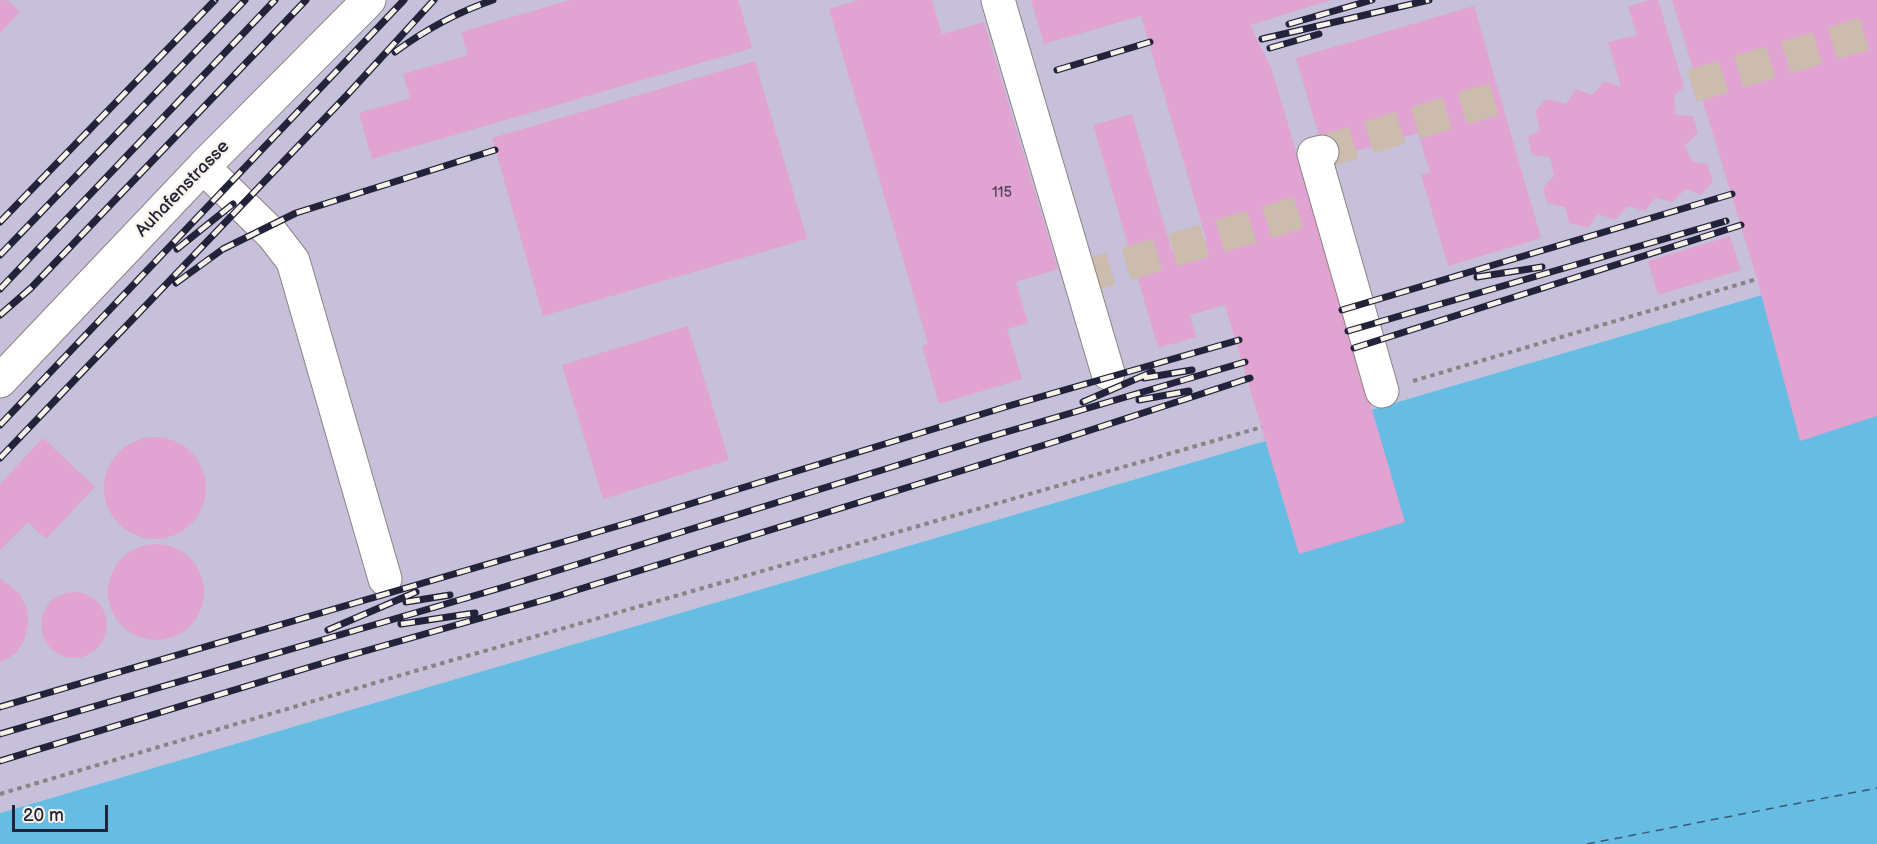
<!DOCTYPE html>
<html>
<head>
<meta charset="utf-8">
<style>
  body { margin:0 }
  #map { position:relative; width:1877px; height:844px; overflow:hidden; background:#f5e2cb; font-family:"Balsamiq Sans",sans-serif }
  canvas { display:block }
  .scale { position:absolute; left:12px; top:805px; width:96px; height:27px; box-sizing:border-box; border:3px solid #22223b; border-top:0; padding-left:8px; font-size:18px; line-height:21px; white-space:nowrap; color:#22223b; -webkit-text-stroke:4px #f7f3e8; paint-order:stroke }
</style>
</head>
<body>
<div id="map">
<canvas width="1877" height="844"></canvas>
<div class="scale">20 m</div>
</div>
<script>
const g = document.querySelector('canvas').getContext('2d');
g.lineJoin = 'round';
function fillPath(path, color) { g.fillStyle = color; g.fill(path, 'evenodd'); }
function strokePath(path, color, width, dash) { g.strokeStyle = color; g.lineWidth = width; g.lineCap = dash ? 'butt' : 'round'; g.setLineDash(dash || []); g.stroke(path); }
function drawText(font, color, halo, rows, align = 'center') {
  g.font = font + ' "Balsamiq Sans",sans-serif'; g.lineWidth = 4.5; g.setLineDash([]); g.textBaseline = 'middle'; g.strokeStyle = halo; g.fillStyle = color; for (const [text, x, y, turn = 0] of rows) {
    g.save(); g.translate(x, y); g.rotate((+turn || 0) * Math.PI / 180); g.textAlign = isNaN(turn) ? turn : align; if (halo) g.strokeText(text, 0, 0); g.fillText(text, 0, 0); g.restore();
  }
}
fillPath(new Path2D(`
  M0,0H1877V261L0,813Z`), '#c6c0da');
fillPath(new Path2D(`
  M1877,261V844H0V813Z`), '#67bce4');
strokePath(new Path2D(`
  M1587,844L1877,788`), '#3a5876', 1.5, [8, 6]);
fillPath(new Path2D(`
  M0,0H7L20,12L0,33Z
  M570,0H738L752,48L372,159L359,113L410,98L403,74L468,55L461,32Z
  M859,0H932L942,34L984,22L1058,269L1016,282L1028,323L1007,329L1022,379L939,404L922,346L928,344L829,9Z
  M1031,0H1332L1250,25L1272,70L1405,522L1299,554L1225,305L1190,315L1196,337L1158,348L1093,125L1132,114L1172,252L1207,242L1141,16L1044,44Z
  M1649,0H1658L1684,87L1674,96L1676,115L1693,116L1698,133L1685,145L1692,161L1707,164L1713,181L1701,195L1685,189L1673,202L1655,198L1645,211L1628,206L1615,220L1598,214L1588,228L1569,223L1565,207L1547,203L1543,188L1554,176L1550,157L1532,155L1528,137L1540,130L1535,111L1546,99L1566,104L1576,89L1592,95L1605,81L1621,87L1608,42L1637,35L1628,7Z
  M1672,0H1877V416L1800,441L1757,279Z
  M1474,6L1541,238L1448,266L1421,175L1430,172L1418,133L1326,160L1296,58Z
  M755,61L807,239L543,316L492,138Z
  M1730,236L1741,270L1658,295L1648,261Z
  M688,326L729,460L603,499L562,365Z
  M104 488a51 51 0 1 1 102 0a51 51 0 1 1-102 0Z
  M43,438L95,487L46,539L28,522L0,550V484Z
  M108 592a48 48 0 1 1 96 0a48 48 0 1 1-96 0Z
  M0,578L19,593L27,608L28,625L24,641L15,654L0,663Z
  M41 625a33 33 0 1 1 66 0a33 33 0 1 1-66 0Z`), '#e1a3d2');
strokePath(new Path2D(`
  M1692,86L1877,30
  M1322,152L1500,97
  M1079,278L1328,204`), '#cbbcae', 33, [33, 16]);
const minor = new Path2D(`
  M998,0L1108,373
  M1322,152L1314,154L1382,391
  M203,167L273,235L293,261L385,579
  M0,381L203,167L369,0`);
strokePath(minor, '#8c8283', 35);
strokePath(new Path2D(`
  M1413,381L1757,279
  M0,794L415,671L1262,427`), '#8c8283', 4, [4.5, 4.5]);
strokePath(minor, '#fff', 33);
const rail = new Path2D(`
  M1289,24L1372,0
  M1262,39L1429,0
  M1270,48L1319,34
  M395,52C425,30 458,12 493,0
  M1057,70L1150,42
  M0,222L215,0
  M177,249L233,204
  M0,255L245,0
  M1477,277L1542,267
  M176,283L223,249L296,213L495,150
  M0,289L275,0
  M1342,310L1732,194
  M0,315L31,288L306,0
  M1348,331L1726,221
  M1354,348L1741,225
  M1144,378L1192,370
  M1139,400L1189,391
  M1083,402L1152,372
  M0,425L404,0
  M0,458L348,94L434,0
  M406,602L450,595
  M401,624L475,613
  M328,630L416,592
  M0,707L628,523L1005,407L1239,340
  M0,734L504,587L979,440L1245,362
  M0,761L330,661L551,598L1054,442L1250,378`);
strokePath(rail, '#22223b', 7);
strokePath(rail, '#f7f3e8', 4.5, [14]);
drawText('15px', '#524261', null, [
  ["115",1002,193]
]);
drawText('18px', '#22223b', '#f7f3e8', [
  ["Auhafenstrasse",183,189,-46]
]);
</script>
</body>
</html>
